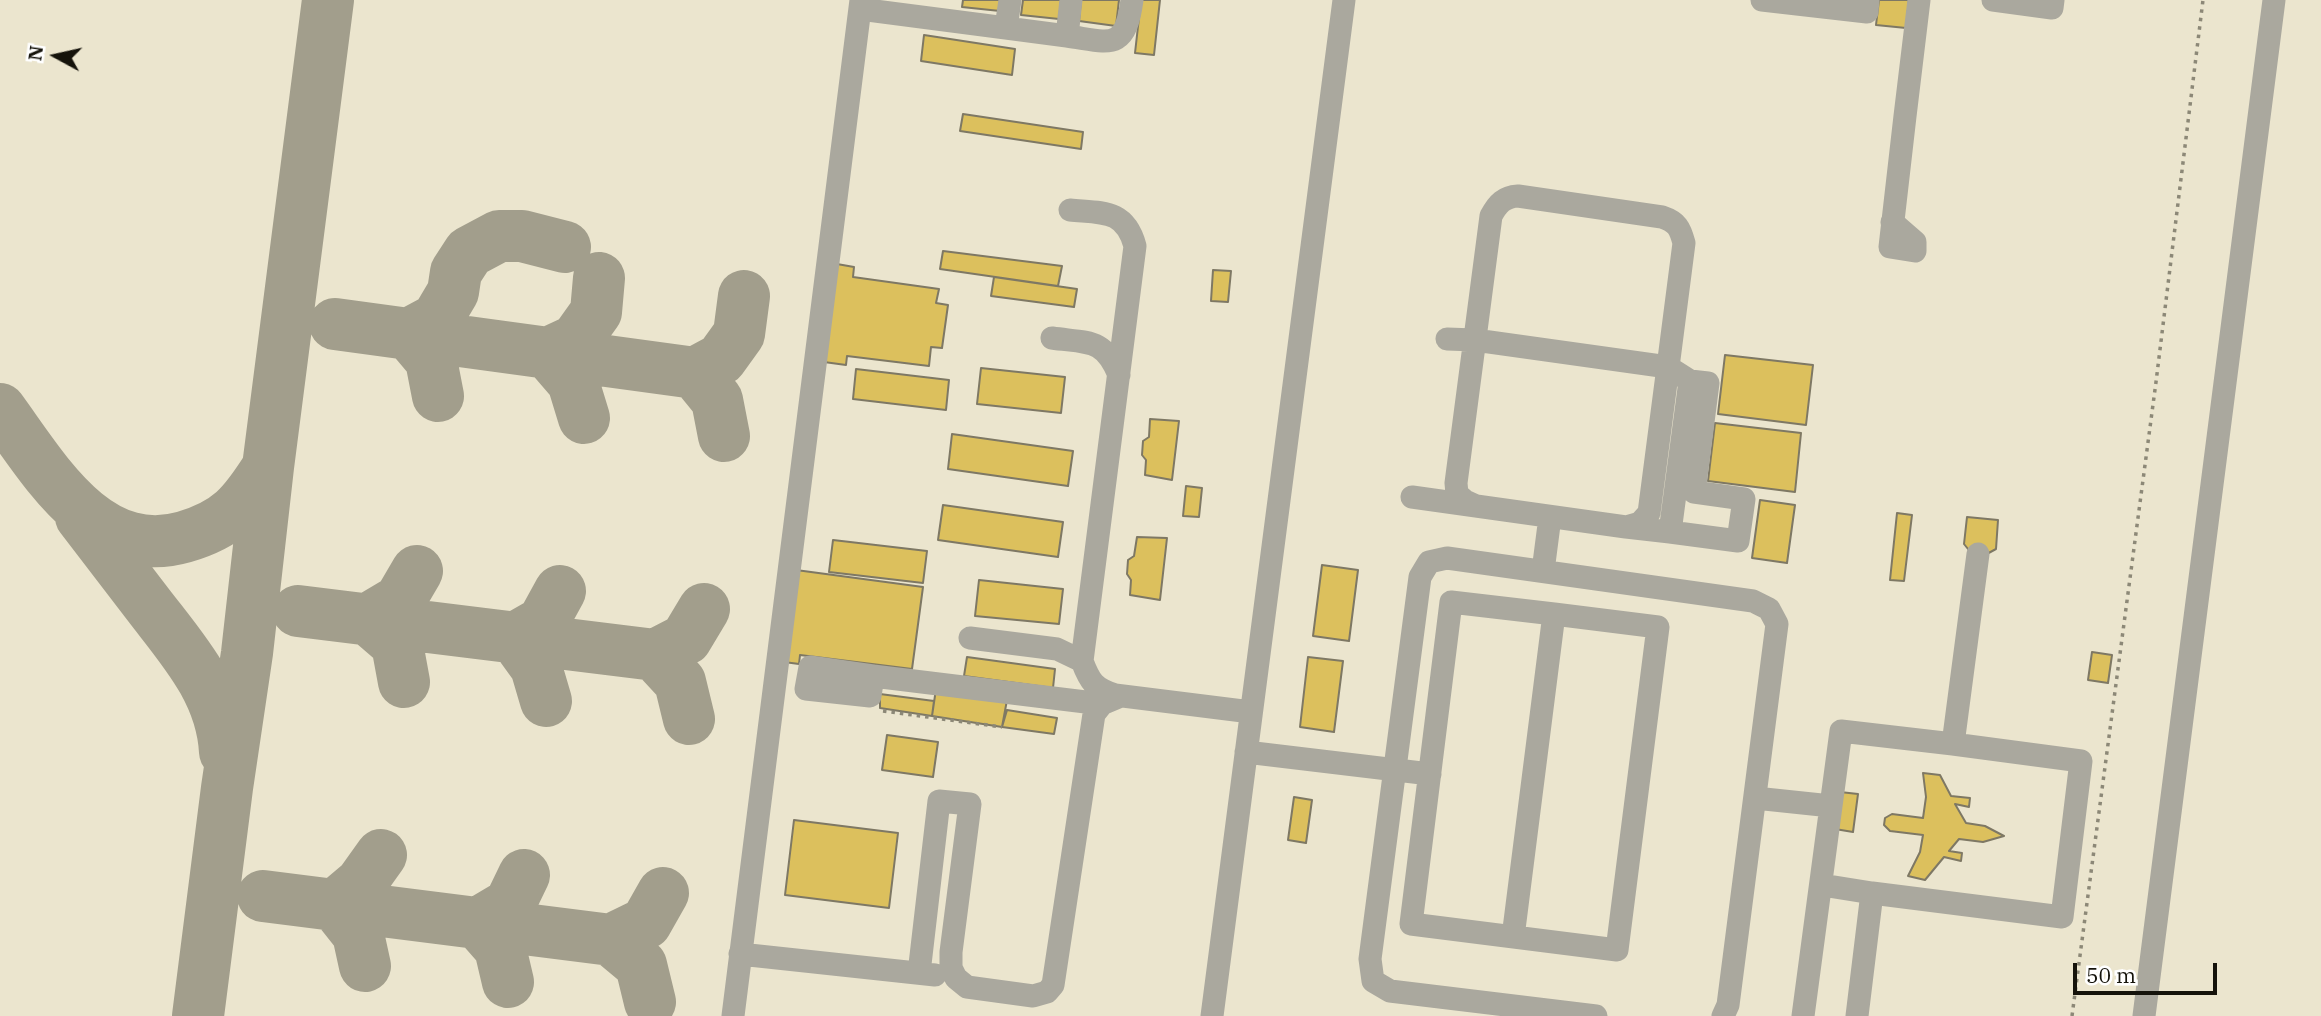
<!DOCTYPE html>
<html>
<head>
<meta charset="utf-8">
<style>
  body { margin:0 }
  #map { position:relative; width:2321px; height:1016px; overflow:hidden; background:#ebe5ce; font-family:"IBM Plex Serif",serif }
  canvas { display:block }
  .north { position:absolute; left:21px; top:21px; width:70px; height:70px; -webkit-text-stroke:5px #fff; paint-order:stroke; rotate:278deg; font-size:19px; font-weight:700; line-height:28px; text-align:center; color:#15130b }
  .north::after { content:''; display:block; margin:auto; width:24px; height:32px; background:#15130b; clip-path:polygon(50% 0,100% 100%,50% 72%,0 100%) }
  .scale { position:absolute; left:2073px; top:963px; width:144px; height:32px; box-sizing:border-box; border:4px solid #15130b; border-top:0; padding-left:9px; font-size:21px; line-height:24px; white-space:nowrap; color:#15130b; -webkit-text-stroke:5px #fff; paint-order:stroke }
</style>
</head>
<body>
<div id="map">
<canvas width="2321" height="1016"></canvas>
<div class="north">N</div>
<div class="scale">50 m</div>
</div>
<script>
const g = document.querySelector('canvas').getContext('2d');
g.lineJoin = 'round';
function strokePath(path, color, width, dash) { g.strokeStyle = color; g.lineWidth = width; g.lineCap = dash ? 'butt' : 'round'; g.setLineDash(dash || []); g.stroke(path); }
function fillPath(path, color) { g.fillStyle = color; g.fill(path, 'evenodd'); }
strokePath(new Path2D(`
  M335,324L695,373
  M438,396L431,360L409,334L437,319L453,292L456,272L469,252L499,236H522L565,247
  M0,409C44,469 96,562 184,537C229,524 244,505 268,467
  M584,418L573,382L548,353L576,340L596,312L599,278
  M724,436L717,400L695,373L721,359L739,334L744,296
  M81,517C104,547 127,577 150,607C184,651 222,693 225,752
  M298,611L655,655
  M404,682L397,644L368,619L400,600L417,571
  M546,701L536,667L515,638L543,622L560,591
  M689,719L680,682L655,655L686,639L704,609
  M263,896L611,940
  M365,966L358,934L335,905L361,883L381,855
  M508,982L500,948L478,923L510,904L524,875
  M650,1002L641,965L611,940L646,923L663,893
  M198,1016L227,788L247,653L268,467L328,0`), '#a29e8c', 52);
const building = new Path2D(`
  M963,0H1001L1000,11L962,7Z
  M1023,0H1061L1059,19L1021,15Z
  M1081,0H1119L1116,26L1079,21Z
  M1141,0H1160L1154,55L1135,53Z
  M1879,0H1909L1906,28L1876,25Z
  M924,35L1015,49L1012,75L921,61Z
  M963,114L1083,132L1081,149L960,131Z
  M943,251L1062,266L1058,286L940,269Z
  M837,264L854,267L853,277L939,289L936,303L948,305L942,348L931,347L929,366L847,356L846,365L824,362Z
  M1213,270L1231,271L1228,302L1211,301Z
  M994,277L1077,289L1074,307L991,296Z
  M1725,355L1813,365L1806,425L1718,414Z
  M981,368L1065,377L1061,413L977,404Z
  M856,369L949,380L946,410L853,399Z
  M1150,419L1179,421L1172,480L1145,475L1146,460L1142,455L1143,441L1149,437Z
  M1715,423L1801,433L1795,492L1708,481Z
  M952,434L1073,451L1068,486L948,469Z
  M1186,486L1202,488L1199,517L1183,516Z
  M1760,500L1795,505L1787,563L1752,558Z
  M943,505L1063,522L1058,557L938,540Z
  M1897,513L1912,515L1904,581L1890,580Z
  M1967,517L1998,520L1996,549L1985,555L1972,554L1964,544Z
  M1137,537L1167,538L1160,600L1130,595L1131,580L1127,574L1128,560L1134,556Z
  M833,540L927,551L923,583L829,572Z
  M1322,565L1358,570L1349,641L1313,636Z
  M796,570L923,587L912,669L800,655L799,664L784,662Z
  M979,580L1063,589L1059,624L975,616Z
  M2092,652L2112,655L2108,683L2088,680Z
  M967,657L1055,669L1053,688L964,676Z
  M1308,657L1343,661L1334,732L1300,727Z
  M936,689L1007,700L1002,727L932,716Z
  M880,694L934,701L932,716L880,708Z
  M1007,710L1057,718L1054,734L1002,727Z
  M887,735L938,742L933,777L882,770Z
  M1923,773L1940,775L1951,796L1970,798L1969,807L1955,804L1966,823L1985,826L2004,836L1983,842L1959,839L1949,851L1962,853L1961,861L1944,857L1925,880L1908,876L1920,852L1923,835L1890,831L1884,825L1885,818L1892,814L1923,818L1926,797Z
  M1840,792L1858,794L1853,832L1835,829Z
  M1294,797L1312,800L1306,843L1288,840Z
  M794,820L898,833L889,908L785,895Z`);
fillPath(building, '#dcc05d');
strokePath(building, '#7e7864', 2);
strokePath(new Path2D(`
  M883,711L1002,727
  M2072,1016L2156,382L2203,0`), '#8c8877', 3.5, [3.5, 5]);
strokePath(new Path2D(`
  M1010,0L1006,28L1067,36
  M1071,0L1067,36C1110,42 1125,52 1132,0
  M1762,0L1867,12L1868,0
  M1993,0L2052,8L2053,0
  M860,9L1006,28
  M1892,222L1915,242V251L1890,247C1899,165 1909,82 1919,0
  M1052,338C1088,343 1104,338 1119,375
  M1447,339L1475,340L1668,367L1649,513L1640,523L1626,527L1670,532
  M1412,497L1626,527
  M1476,506L1465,501L1457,494L1456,483L1491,216C1498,203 1504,197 1518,196L1662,217C1677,222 1680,228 1684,243L1668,367L1690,381L1708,383L1694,492L1744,499L1738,541L1670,532L1690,381
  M1543,571L1550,517
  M970,638L1057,649L1082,661L1135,246C1125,209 1102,213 1070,210
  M1082,661C1090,682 1094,688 1115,695L1251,712
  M873,676L810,667L806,689L870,696L873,676L1102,704
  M1246,752L1430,774
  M1755,798L1831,806
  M1822,885L1872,893L1857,1016
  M1872,893L2062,917L2081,761L1953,744L1978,554
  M1513,937L1554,614L1658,627L1617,950L1411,924L1451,602L1554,614
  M740,954L935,975
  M919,973L939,801L970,804L951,952V968L956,978L967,987L1033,996L1047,992L1053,985L1094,714L1102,704L1121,696
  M733,1016L861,0
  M1212,1016L1344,0
  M1596,1016L1390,991L1373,981L1370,959L1420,577L1429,562L1447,558L1753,601L1769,609L1777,624L1728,1005L1723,1016
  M1803,1016L1841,731L1953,744
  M2144,1016L2274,0`), '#aaa89e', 23);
</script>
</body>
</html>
